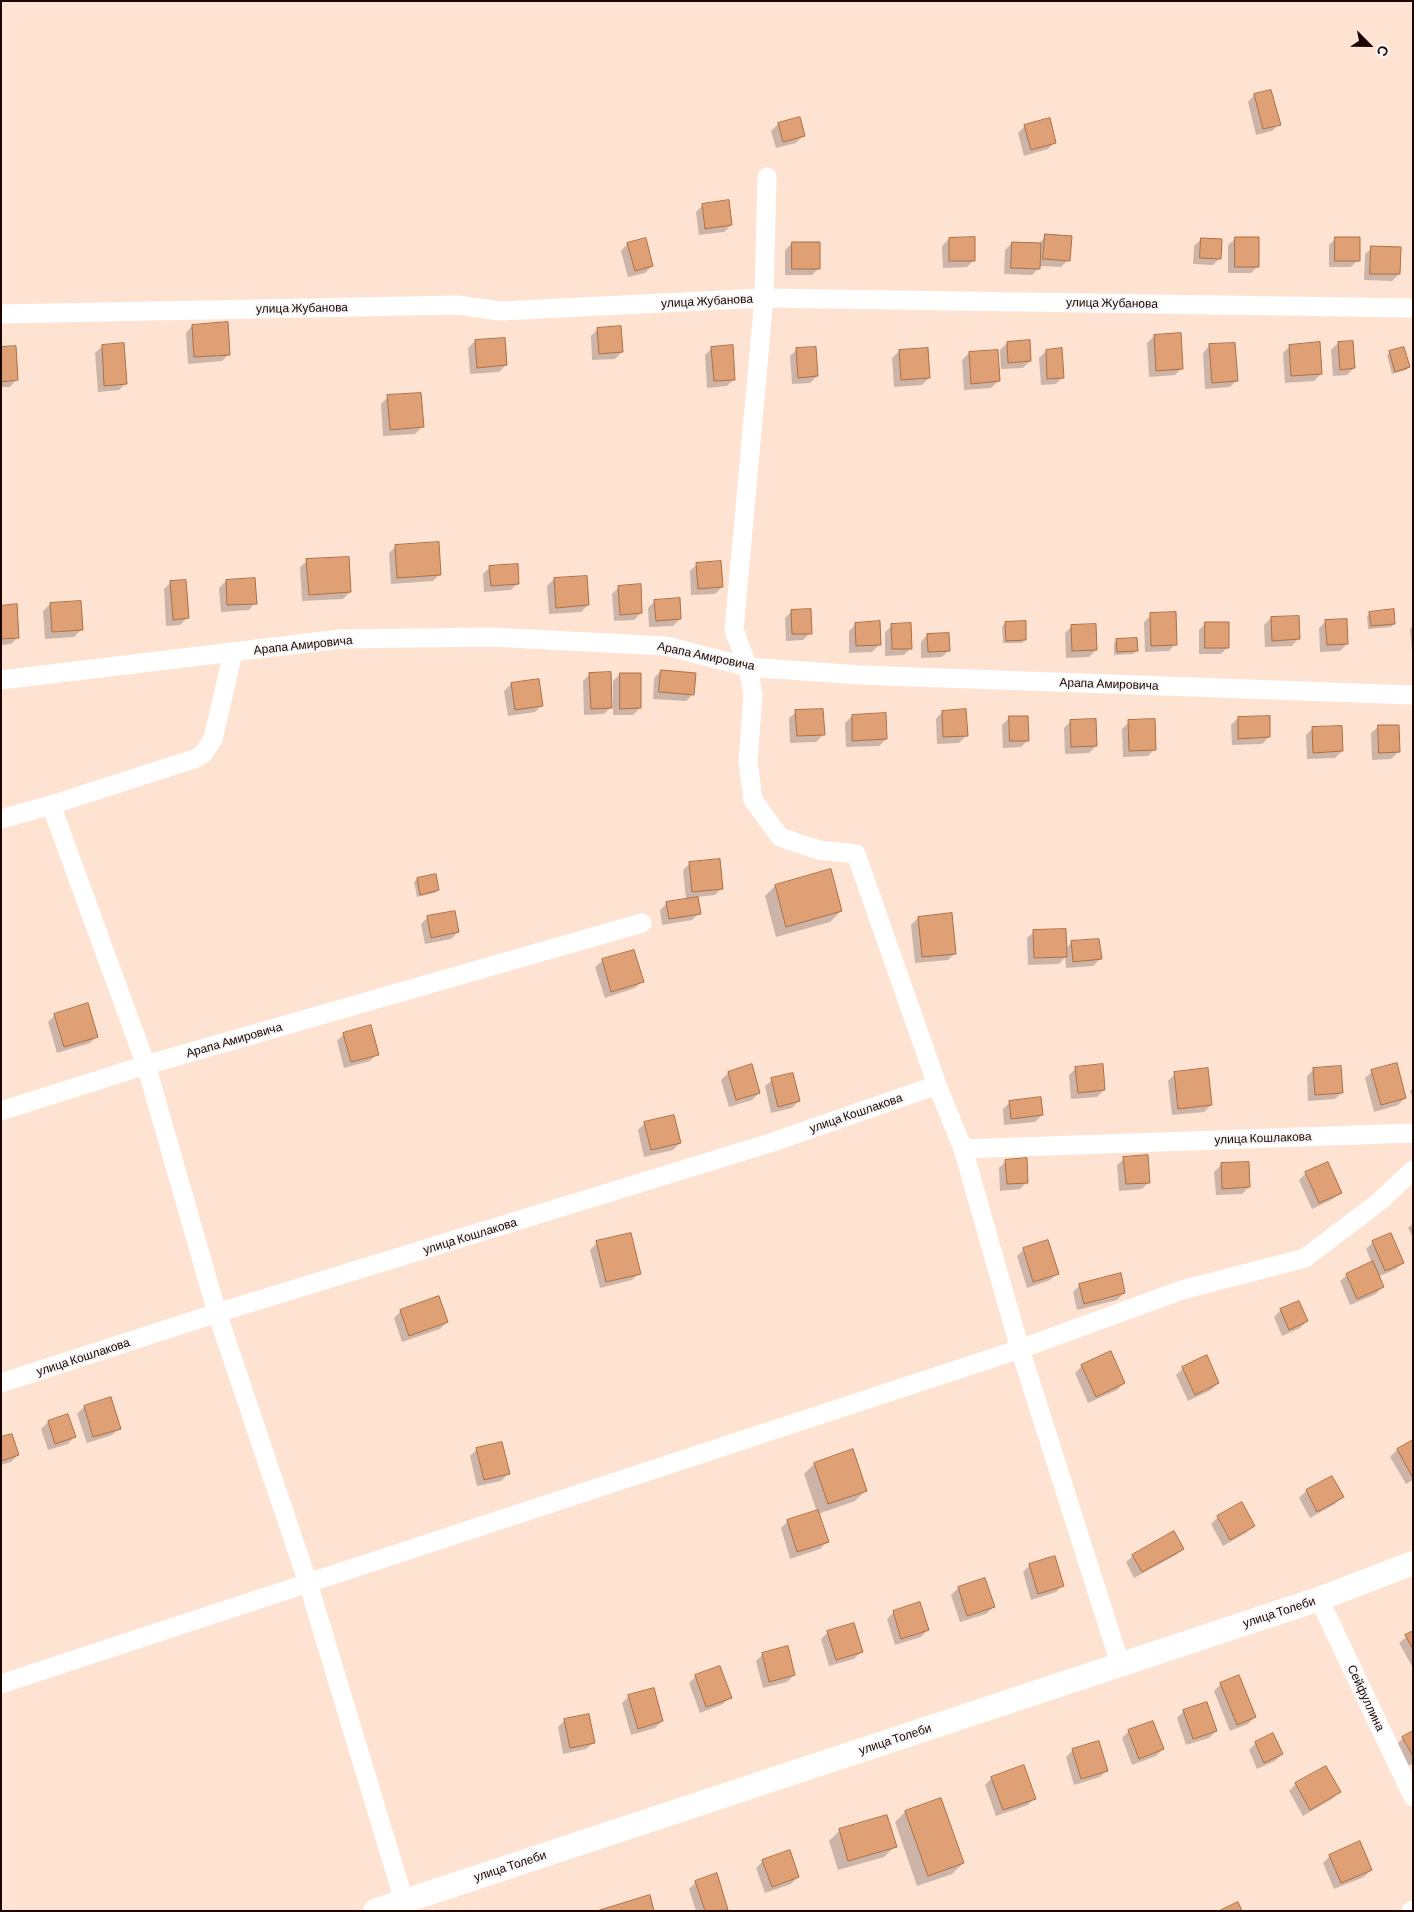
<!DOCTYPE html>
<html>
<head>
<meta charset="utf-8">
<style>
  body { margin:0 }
  #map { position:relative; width:1414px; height:1912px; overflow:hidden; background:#ffe3d2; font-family:Barlow,sans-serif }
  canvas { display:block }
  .frame { position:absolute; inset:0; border:2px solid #1a0500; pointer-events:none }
  .north { position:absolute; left:1344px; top:20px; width:50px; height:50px; -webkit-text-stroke:4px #f6f6f6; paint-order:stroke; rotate:113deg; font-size:14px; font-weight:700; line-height:20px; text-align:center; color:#1a0500 }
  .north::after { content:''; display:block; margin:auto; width:18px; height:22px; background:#1a0500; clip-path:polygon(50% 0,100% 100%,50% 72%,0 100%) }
</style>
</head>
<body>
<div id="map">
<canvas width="1414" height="1912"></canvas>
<div class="frame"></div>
<div class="north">С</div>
</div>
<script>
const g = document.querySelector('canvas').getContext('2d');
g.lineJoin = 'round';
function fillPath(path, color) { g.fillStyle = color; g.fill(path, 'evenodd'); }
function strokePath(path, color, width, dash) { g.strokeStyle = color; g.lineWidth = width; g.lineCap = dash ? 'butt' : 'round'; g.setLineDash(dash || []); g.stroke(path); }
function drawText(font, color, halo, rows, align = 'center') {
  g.font = font + ' Barlow,sans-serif'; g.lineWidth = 4; g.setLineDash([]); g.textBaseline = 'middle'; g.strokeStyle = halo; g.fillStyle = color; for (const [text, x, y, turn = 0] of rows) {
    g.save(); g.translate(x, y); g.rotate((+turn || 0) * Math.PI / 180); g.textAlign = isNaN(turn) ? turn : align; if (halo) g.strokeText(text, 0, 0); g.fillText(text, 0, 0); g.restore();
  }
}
fillPath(new Path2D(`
  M1254,95L1279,124L1272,131L1256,135L1248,102Z
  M778,124L803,136L796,143L776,148L771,131Z
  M1025,126L1055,142L1048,149L1024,156L1018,133Z
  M703,205L731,225L724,232L699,235L696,212Z
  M1046,235L1068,260L1061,267L1039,266V268L1032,275L1004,274L1005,250L1012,243L1039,244Z
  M1336,238L1358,260L1351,267H1329V245Z
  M949,239L974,260L967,267L943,268L942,246Z
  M1201,239L1220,258L1213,265L1193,264L1194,246Z
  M1235,239L1258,266L1251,273H1228V245Z
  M792,243L819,268L812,275H785V250Z
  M627,244L652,266L645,273L628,277L621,251Z
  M1372,248L1399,274L1392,281L1364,280L1365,254Z
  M192,326L229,354L222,361L188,364L186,333Z
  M598,329L622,352L615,359L592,360L591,336Z
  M1154,336L1182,368L1175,375L1149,377L1147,343Z
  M475,341L506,365L499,372L470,374L468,348Z
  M1007,343L1030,361L1023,368L1001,369L1000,350Z
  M1338,343L1354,368L1347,375L1333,376L1331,350Z
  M102,346L126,383L119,390L98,392L95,353Z
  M1209,346L1237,380L1230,387L1205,389L1203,353Z
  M1290,346L1321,374L1314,381L1285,383L1283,353Z
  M1,348L16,380L10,387H1Z
  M712,348L734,379L727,386L707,388L705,355Z
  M797,349L817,376L810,383L792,384L790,356Z
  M899,351L929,378L922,385L894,387L892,358Z
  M1046,351L1063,377L1056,384L1041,385L1039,358Z
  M1390,352L1409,367L1406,370L1392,374L1387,355Z
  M969,353L998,381L991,388L964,390L962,360Z
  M388,397L422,427L415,434L383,436L381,404Z
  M396,546L440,574L433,581L391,584L389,553Z
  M307,561L350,592L343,599L302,601L300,567Z
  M697,564L722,587L715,594L691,595L690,571Z
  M490,567L518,583L511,590L484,592L483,574Z
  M554,579L588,605L581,612L549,614L547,586Z
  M226,581L255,603L249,610L221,612L219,588Z
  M171,582L187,618L180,625L166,626L164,589Z
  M619,587L641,613L634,620L614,621L612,594Z
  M655,601L680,619L673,626L649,627L648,608Z
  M50,604L81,630L74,637L45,639L43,611Z
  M1,607L18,637L11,644L1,645Z
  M792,611L810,633L803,640L786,641L785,618Z
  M1370,613L1394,623L1391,627L1368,629L1367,616Z
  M1151,615L1175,644L1169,651L1145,652L1144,622Z
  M1271,618L1298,639L1292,646L1265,647L1264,625Z
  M1326,621L1347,644L1340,651L1320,652L1319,628Z
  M1006,623L1025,639L1022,643H1003L1002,626Z
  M1206,623L1228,647L1221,654H1199V630Z
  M856,624L879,645L872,652L849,653V631Z
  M892,626L911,648L904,655L885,656V632Z
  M1072,626L1096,650L1089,657L1066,658L1065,633Z
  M1413,626V652H1412L1410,629Z
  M927,635L949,650L942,657L921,658V642Z
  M1117,640L1136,651L1133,654L1114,655V643Z
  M661,671L693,694L686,701L653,699L654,678Z
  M590,674L611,707L604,714L584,715L583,681Z
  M620,674L640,708L633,715H613V681Z
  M511,684L542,705L535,712L508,716L504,691Z
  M796,712L823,735L816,742L790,743L789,718Z
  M942,712L966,736L959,743L937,744L936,719Z
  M852,716L886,739L879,746L846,747L845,723Z
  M1009,718L1028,740L1021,747L1003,748L1002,725Z
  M1238,718L1269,737L1262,744L1232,745L1231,725Z
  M1071,721L1096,746L1089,753L1065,754L1064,728Z
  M1129,722L1155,749L1148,756L1123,757L1122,729Z
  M1378,727L1398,752L1391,759L1372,760L1371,733Z
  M1313,728L1342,751L1335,758L1307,759L1306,735Z
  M690,863L722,888L715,895L697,897L699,913L692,920L662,925L660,910L667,903L686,900L683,870Z
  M417,879L438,890L435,893L417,897L414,882Z
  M775,886L841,911L830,922L776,937L765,896Z
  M427,918L458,932L451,939L425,944L421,924Z
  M918,918L955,953L948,960L915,963L911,925Z
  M1034,932L1065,949L1071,943L1100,959L1093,966L1066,968L1065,957L1059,964L1028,965L1027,938Z
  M633,951L642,981L635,988L605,998L595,967L602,961Z
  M55,1015L97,1036L90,1043L57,1053L48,1022Z
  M344,1034L377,1054L370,1061L344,1068L337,1041Z
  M1076,1068L1104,1090L1097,1097L1071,1099L1069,1075Z
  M1314,1069L1342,1092L1335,1099L1308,1101L1307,1076Z
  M1372,1072L1405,1098L1398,1105L1374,1112L1365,1078Z
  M728,1073L759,1093L752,1100L729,1107L721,1080Z
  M1175,1074L1211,1105L1204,1112L1172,1115L1168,1081Z
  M772,1080L799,1101L792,1108L771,1113L765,1086Z
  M1413,1088V1099L1410,1091Z
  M1010,1102L1042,1115L1035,1122L1004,1125L1003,1109Z
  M645,1123L680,1143L673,1150L644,1157L638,1130Z
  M1124,1159L1149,1182L1142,1189L1119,1191L1117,1165Z
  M1006,1161L1027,1182L1020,1189L1000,1191L999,1168Z
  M1221,1165L1249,1187L1242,1194L1216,1195L1214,1172Z
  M1306,1173L1340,1192L1333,1199L1312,1209L1299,1180Z
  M1413,1223V1238L1408,1228Z
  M1373,1242L1403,1262L1396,1269L1378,1277L1382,1287L1376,1294L1350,1305L1340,1281L1347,1275L1372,1263L1366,1249Z
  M597,1243L639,1273L632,1280L600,1288L590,1250Z
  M1024,1249L1057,1274L1050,1280L1027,1288L1017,1256Z
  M1080,1285L1124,1293L1117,1300L1077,1310L1073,1292Z
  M1281,1310L1307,1321L1300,1328L1282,1336L1274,1317Z
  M401,1311L447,1322L440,1329L402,1342L394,1318Z
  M1082,1366L1124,1383L1117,1390L1088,1403L1075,1373Z
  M1183,1368L1218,1383L1211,1390L1188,1401L1176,1375Z
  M84,1407L119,1428L112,1435L87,1443L77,1414Z
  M48,1422L74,1437L68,1444L48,1450L41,1429Z
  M1,1439L18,1455L11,1462L1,1465Z
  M1413,1442V1480L1406,1484L1390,1457L1397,1450Z
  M477,1449L508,1474L501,1481L477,1486L470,1456Z
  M814,1464L866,1490L855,1501L818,1514L827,1542L820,1549L790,1559L781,1528L788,1521L817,1512L804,1474Z
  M1332,1477L1342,1497L1335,1504L1310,1518L1299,1498L1306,1491Z
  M1241,1504L1253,1526L1246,1533L1223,1546L1211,1524L1218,1517Z
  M1183,1549L1176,1555L1134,1578L1126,1562L1133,1556Z
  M1030,1565L1063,1585L1056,1592L1031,1600L1023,1572Z
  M984,1579L993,1607L986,1614L960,1622L951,1595L958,1588Z
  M894,1612L928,1630L921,1637L895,1645L887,1619Z
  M828,1632L861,1652L854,1659L829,1666L821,1639Z
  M1413,1632V1668L1399,1643Z
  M763,1654L794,1675L787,1682L763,1688L756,1661Z
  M696,1676L730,1697L723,1704L700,1713L689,1683Z
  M1221,1684L1255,1717L1248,1724L1230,1731L1214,1691Z
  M629,1696L662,1721L655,1728L631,1735L622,1703Z
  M1184,1711L1216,1731L1209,1738L1186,1745L1177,1718Z
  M565,1720L593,1743L586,1749L563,1754L558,1727Z
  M1129,1731L1163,1749L1156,1756L1132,1765L1122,1738Z
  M1413,1732V1763L1408,1766L1396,1745L1403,1738Z
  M1256,1743L1282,1754L1275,1761L1257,1769L1249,1750Z
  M1073,1750L1107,1770L1100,1777L1074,1785L1066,1757Z
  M992,1778L1034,1798L1028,1805L996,1816L985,1785Z
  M1296,1784L1339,1792L1332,1799L1303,1816L1289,1791Z
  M905,1812L963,1863L952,1874L917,1886L895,1822Z
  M840,1830L895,1846L884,1857L838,1870L829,1841Z
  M1330,1856L1371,1870L1364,1877L1334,1889L1323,1863Z
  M763,1861L798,1877L791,1884L765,1893L756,1868Z
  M696,1882L727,1910L696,1911L689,1889Z`), '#0003');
const building = new Path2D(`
  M1271,90L1281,125L1263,129L1254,94Z
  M800,117L805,136L783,142L778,123Z
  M1050,118L1056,143L1031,150L1024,125Z
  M729,200L732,225L705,229L702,204Z
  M1045,234L1072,236L1070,261L1043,259Z
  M975,237V261H949V238Z
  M1235,237H1259V267H1235Z
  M1335,237H1360V261H1335Z
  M646,238L653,266L635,271L627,243Z
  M1201,238L1222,239L1221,259L1200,258Z
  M792,242H820V269H792Z
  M1012,242L1041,243L1040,269L1011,268Z
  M1371,246L1401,247L1400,274H1370Z
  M228,322L230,355L194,357L192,325Z
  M621,326L623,352L599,354L597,328Z
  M1181,333L1183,369L1156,371L1154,335Z
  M505,338L507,365L477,368L475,340Z
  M1030,340L1031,361L1008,363L1007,342Z
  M1353,341L1355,368L1340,370L1338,342Z
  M1320,342L1322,374L1291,376L1289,345Z
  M124,343L127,384L104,386L102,345Z
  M1235,343L1238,381L1212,383L1209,344Z
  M733,345L735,380L714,381L711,347Z
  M16,346L18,380L1,382V347Z
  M816,347L818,376L798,378L796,348Z
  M1404,347L1410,367L1395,372L1389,351Z
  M928,348L930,378L901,380L899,350Z
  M1062,348L1064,378L1047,379L1046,350Z
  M998,350L1000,381L971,384L969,352Z
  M421,393L424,427L390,430L387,395Z
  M439,542L441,575L397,578L395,545Z
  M349,557L351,592L309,595L306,559Z
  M721,561L723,587L698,589L696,563Z
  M518,564L519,584L491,586L489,566Z
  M587,576L589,605L556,608L554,578Z
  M255,578L257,604L227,605L226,580Z
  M186,580L189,618L173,620L170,581Z
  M641,584L642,613L620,615L618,586Z
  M680,598L681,619L656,621L654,600Z
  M81,601L83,630L52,632L50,603Z
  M17,604L19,638L1,639V606Z
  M811,609L812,634H792L791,610Z
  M1394,609L1395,624L1371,626L1369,612Z
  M1176,612L1177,645L1151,646L1150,613Z
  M1299,616L1300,639L1272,641L1271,617Z
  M1347,619L1348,644L1327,645L1325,620Z
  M880,621L881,645L856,646L855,623Z
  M1026,621V640L1006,641L1005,622Z
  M1205,622H1229V648H1205Z
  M911,623L912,649H892L891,624Z
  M1096,624L1097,650L1072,651L1071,625Z
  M949,633L950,651L928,652L927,634Z
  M1137,638L1138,651L1117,652L1116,639Z
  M661,670L696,673L694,695L659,692Z
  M611,672L612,708L591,709L589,673Z
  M620,673H641V708L620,709Z
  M539,679L543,706L515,710L511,683Z
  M823,709L825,735L797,736L795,710Z
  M966,709L968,736L943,737L942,711Z
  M886,713L887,739L852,741V715Z
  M1009,716H1028L1029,741H1010Z
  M1270,716V737L1238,739V717Z
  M1096,719L1097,746L1071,747L1070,720Z
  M1155,719L1156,750L1129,751L1128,720Z
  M1378,725H1399L1400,752L1379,753Z
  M1342,726L1343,751L1313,753L1312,727Z
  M720,859L723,889L692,892L689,862Z
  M831,869L842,911L786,927L775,885Z
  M436,874L439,890L420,895L417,878Z
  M698,897L701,914L669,919L666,902Z
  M455,911L459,932L431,938L427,916Z
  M952,913L956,954L922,957L918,917Z
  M1066,929L1067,957L1034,958L1033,930Z
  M1099,939L1102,959L1073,962L1071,941Z
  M634,950L644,982L611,992L602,959Z
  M88,1003L98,1037L64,1047L54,1014Z
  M371,1025L379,1055L351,1062L343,1033Z
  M1397,1063L1406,1098L1381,1105L1371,1070Z
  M752,1064L760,1093L736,1100L728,1072Z
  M1103,1064L1105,1090L1078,1093L1075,1067Z
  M1341,1066L1343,1093L1315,1095L1313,1068Z
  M1208,1068L1212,1105L1178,1109L1174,1072Z
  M793,1073L800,1101L778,1107L771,1078Z
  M1041,1097L1043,1115L1011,1119L1009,1101Z
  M674,1115L681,1143L651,1150L644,1122Z
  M1148,1155L1150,1183L1126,1184L1123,1157Z
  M1027,1158L1028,1183L1007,1184L1005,1160Z
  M1249,1162L1250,1187L1222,1189L1221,1163Z
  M1328,1162L1342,1193L1319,1203L1305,1172Z
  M631,1233L641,1274L606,1282L596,1241Z
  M1391,1233L1404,1263L1385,1271L1372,1241Z
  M1048,1240L1059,1274L1033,1282L1023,1248Z
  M1373,1261L1384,1287L1357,1299L1346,1274Z
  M1121,1273L1125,1293L1084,1304L1079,1284Z
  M439,1296L448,1322L409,1336L400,1310Z
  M1299,1301L1308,1321L1289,1330L1280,1309Z
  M1111,1351L1125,1383L1096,1397L1081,1365Z
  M1207,1355L1219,1383L1195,1395L1182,1367Z
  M111,1397L121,1429L93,1437L84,1406Z
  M68,1414L76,1437L55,1444L48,1421Z
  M12,1434L19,1455L1,1461V1437Z
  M1413,1440V1478L1397,1449Z
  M502,1442L510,1474L484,1480L476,1448Z
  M853,1449L867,1491L828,1504L814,1463Z
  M1332,1476L1344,1497L1317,1512L1306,1490Z
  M1242,1502L1255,1526L1230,1540L1217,1516Z
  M818,1510L829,1542L797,1552L787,1520Z
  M1174,1531L1184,1549L1142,1572L1132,1555Z
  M1055,1556L1064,1586L1038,1594L1029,1564Z
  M985,1578L995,1607L967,1616L958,1587Z
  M920,1602L929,1630L901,1639L893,1611Z
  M854,1623L863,1652L836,1660L827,1631Z
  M1413,1631V1649L1405,1635Z
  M788,1646L795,1675L769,1682L762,1653Z
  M720,1666L732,1698L706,1707L695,1675Z
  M1239,1675L1256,1717L1237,1725L1220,1683Z
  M654,1688L663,1721L638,1729L628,1695Z
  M1207,1702L1217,1731L1193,1739L1183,1710Z
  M589,1714L595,1743L570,1748L564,1719Z
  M1153,1721L1164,1749L1139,1759L1128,1730Z
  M1413,1731V1756L1402,1737Z
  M1273,1733L1283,1754L1264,1763L1255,1742Z
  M1099,1741L1108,1771L1081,1779L1072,1749Z
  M1024,1765L1036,1799L1003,1810L991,1777Z
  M1326,1766L1341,1792L1310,1810L1295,1783Z
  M941,1798L964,1863L928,1876L905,1811Z
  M887,1815L897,1847L848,1861L839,1829Z
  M1360,1841L1372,1870L1341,1883L1329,1855Z
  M790,1850L799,1877L772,1887L762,1860Z
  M717,1873L728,1910L705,1911L695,1881Z
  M650,1895L654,1911H597Z
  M1238,1902L1242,1911H1219Z`);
fillPath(building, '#e0a075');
strokePath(building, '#ac6f46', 1);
strokePath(new Path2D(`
  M767,177L764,298L734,630L748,667L753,695L748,762L753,800L780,837L818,850L856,854L937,1085L963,1149L1020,1349L1120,1664
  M1,314L458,305L500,311L764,298L1413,308
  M1,680L340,639L490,637L666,646L748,667L860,675L1413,695
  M51,805L194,759L203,754L213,739L233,652
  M1,819L51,805L146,1065L217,1313L308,1583L404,1901
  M1,1111L146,1065L642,923
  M963,1149L1413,1133
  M1,1383L217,1313L773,1142L937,1085
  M1319,1599L1413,1797
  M1,1684L1020,1349L1182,1290L1305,1258L1380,1201L1413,1170
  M1411,1911L1413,1910`), '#fff', 19);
strokePath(new Path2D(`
  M375,1911L1319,1599L1413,1563`), '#fff', 24);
drawText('12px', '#1a0500', '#f6f6f6', [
  ["улица Жубанова",707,301,-3],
  ["улица Жубанова",1112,303,1],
  ["улица Жубанова",302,308,-1],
  ["Арапа Амировича",303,645,-6],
  ["Арапа Амировича",706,656,12],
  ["Арапа Амировича",1109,684,2],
  ["Арапа Амировича",234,1040,-16],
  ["улица Кошлакова",856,1113,-19],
  ["улица Кошлакова",1263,1138,-2],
  ["улица Кошлакова",470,1236,-17],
  ["улица Кошлакова",83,1357,-18],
  ["улица Толеби",1279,1612,-18],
  ["Сейфуллина",1366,1698,65],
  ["улица Толеби",895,1739,-18],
  ["улица Толеби",510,1866,-18]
]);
</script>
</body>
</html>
